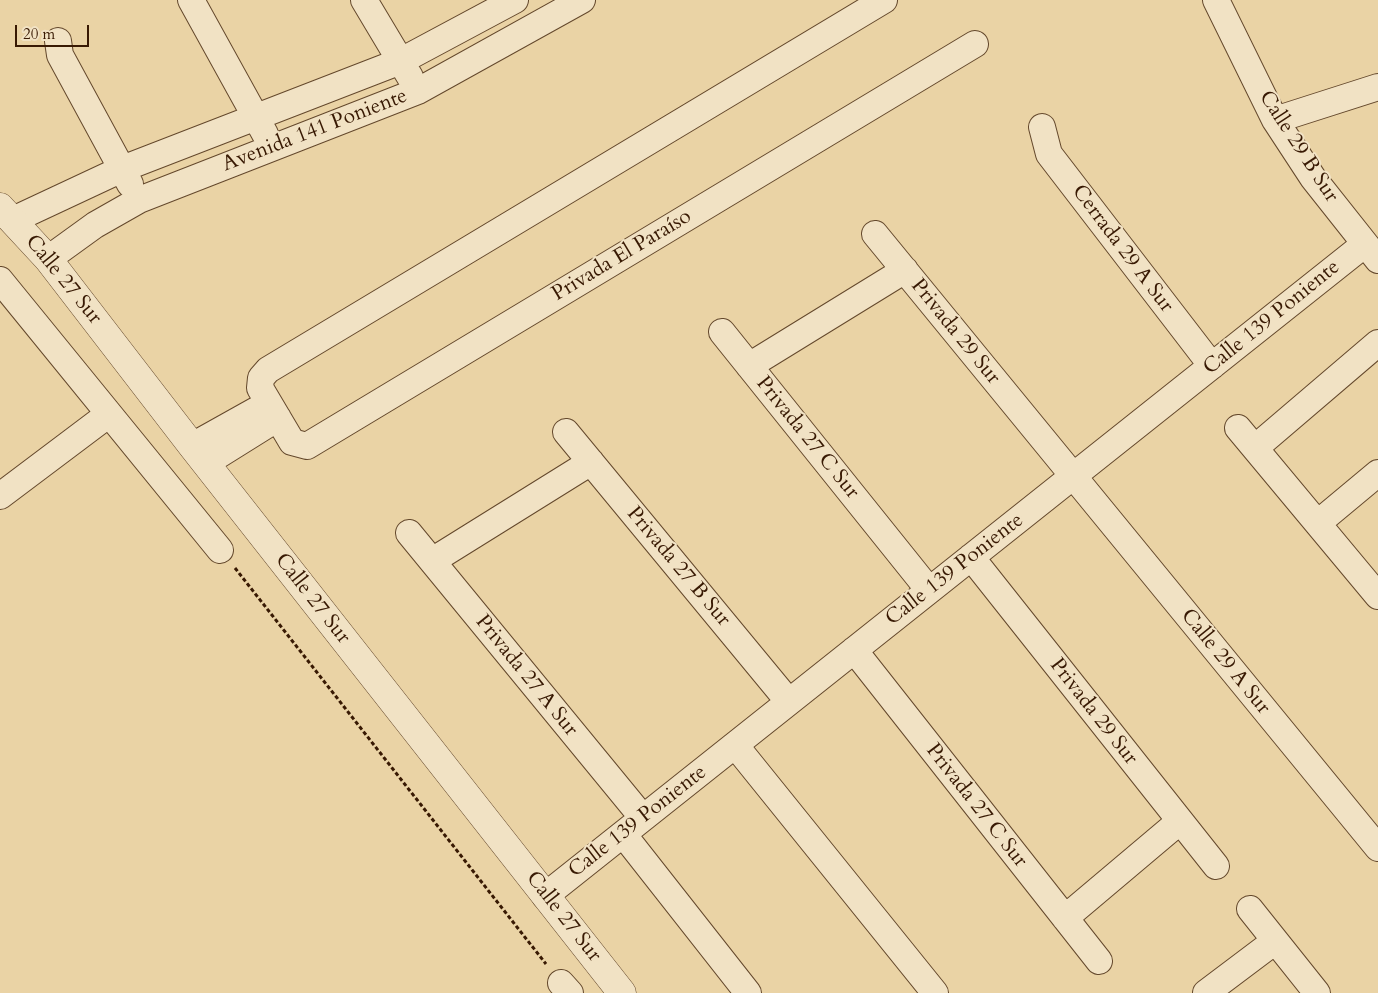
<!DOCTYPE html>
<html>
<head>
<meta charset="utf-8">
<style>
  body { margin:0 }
  #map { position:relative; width:1378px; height:993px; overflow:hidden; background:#ead3a5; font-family:Cardo,serif }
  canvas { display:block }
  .scale { position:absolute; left:15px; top:25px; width:74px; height:22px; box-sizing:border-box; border:2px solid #381903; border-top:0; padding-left:6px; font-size:15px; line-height:18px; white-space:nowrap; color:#381903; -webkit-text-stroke:4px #f1e2c4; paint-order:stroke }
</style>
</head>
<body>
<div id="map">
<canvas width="1378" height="993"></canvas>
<div class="scale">20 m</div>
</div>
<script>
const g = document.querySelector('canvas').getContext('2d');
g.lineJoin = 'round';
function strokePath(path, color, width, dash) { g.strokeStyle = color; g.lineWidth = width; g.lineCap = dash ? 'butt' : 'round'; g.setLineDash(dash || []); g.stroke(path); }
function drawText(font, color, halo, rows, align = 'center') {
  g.font = font + ' Cardo,serif'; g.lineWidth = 4; g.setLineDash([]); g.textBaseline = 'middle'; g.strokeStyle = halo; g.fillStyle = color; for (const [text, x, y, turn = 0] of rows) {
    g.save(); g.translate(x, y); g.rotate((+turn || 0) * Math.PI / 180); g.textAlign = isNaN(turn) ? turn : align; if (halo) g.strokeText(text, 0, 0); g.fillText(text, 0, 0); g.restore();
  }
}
const minor = new Path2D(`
  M191,0L265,134
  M364,0L410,77
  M884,0L268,370L261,378L260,388L292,442L307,446L975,44
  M1216,0L1275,120L1313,178L1378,260
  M58,41L60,55L130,184
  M1275,120L1378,87
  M1042,127L1049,154L1212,366
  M13,220L122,169L401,61L515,0
  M875,234L1378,848
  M48,259L95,225L139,200L418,91L582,0
  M0,280L220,550
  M722,332L929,590
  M749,366L905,270
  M1238,428L1378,596
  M566,432L789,702
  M192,446L269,403
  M1255,448L1378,343
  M206,463L278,418
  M0,496L109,414
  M1318,523L1378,473
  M409,533L643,818
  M971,557L1216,866
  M432,561L591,462
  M854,650L1099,961
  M735,745L935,993
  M623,834L748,993
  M545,896L1365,244
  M1250,909L1317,993
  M1065,918L1180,821
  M561,983L570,993
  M1206,993L1275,941`);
const tertiary = new Path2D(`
  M0,207L48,259L192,446L622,993`);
strokePath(minor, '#64482c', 28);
strokePath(tertiary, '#64482c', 29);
strokePath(new Path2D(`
  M235,568L546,964`), '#381903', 3, [4, 2.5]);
strokePath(minor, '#f1e2c4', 26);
strokePath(tertiary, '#f1e2c4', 28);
drawText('21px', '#381903', '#f1e2c4', [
  ["Avenida 141 Poniente",315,131,-21],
  ["Calle 29 B Sur",1298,147,57],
  ["Cerrada 29 A Sur",1122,249,53],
  ["Privada El Paraíso",622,256,-31],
  ["Calle 27 Sur",63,280,51],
  ["Calle 139 Poniente",1272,318,-39],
  ["Privada 29 Sur",955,332,51],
  ["Privada 27 C Sur",807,438,51],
  ["Privada 27 B Sur",678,567,50],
  ["Calle 139 Poniente",955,570,-38],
  ["Calle 27 Sur",312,599,52],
  ["Calle 29 A Sur",1225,662,51],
  ["Privada 27 A Sur",526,676,51],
  ["Privada 29 Sur",1093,712,52],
  ["Privada 27 C Sur",976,806,52],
  ["Calle 139 Poniente",638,822,-38],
  ["Calle 27 Sur",563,917,52]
]);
</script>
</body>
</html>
